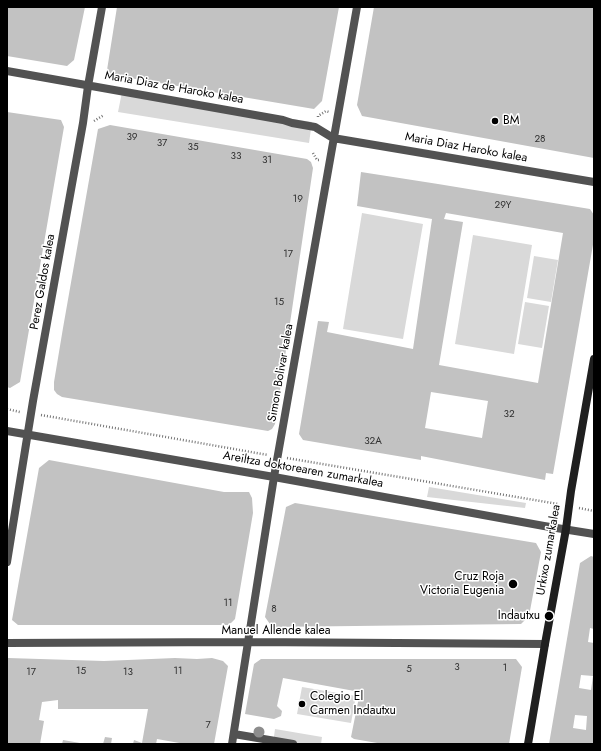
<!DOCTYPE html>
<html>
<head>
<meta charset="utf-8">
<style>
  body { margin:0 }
  #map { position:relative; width:601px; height:751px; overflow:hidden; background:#fff; font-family:Jost,sans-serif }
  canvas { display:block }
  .frame { position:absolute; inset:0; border:8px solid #000; pointer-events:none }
</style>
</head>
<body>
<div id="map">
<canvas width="601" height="751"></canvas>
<div class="frame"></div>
</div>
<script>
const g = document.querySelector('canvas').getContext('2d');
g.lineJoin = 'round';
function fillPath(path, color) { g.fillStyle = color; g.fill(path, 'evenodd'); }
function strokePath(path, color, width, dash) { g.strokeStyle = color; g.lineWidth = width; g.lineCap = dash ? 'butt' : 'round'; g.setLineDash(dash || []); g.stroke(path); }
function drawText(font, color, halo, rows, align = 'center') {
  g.font = font + ' Jost,sans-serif'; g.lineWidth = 3; g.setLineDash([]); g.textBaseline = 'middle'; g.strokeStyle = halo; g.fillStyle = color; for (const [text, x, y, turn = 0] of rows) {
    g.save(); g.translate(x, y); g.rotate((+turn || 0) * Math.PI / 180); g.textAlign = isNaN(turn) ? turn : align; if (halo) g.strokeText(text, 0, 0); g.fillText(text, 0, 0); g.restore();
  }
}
fillPath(new Path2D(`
  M122,92L312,122L309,143L118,112Z
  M362,213L423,224L403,339L343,329Z
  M473,235L532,245L514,354L455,344Z
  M534,256L558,260L551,302L527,298Z
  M525,302L549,306L542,348L518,344Z
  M429,487L526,503L525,508L427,497Z
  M302,687L356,696L351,723L297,714Z
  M275,729L322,737L321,744H273Z`), '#d9d9d9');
fillPath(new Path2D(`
  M7,7H85L74,60L67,66L7,56Z
  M117,7H339L322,101L314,109L112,75L107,70Z
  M374,7H594V158L362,116L357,105Z
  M7,112L61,120L64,127L20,382L10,388L7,387Z
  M110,125L307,159L311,162L313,168L275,424L272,429L268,431L62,397L57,394L54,390V382L63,328L98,129Z
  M361,172L438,184L590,209L594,215V239L553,474L546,473L545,480L421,456V460L303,440L299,434L318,321L329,322L327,332L413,349L432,219L357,206ZM446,213L563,233L538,383L439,365L463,222L444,219ZM431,392L488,401L482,438L425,428Z
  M49,460L224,492H249L252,498L253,513L235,619L229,625H18L12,620L39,468Z
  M295,503L536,543L541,552L529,616L521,624L272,627L265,617L286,507Z
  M591,556L594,557V629L590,628L588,642L594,643V744H549L580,563ZM581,675L593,676L591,690L579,688ZM575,715L587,716L586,730L573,728Z
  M8,658L104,661L175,658L197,659L212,658L223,661L228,666L214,744H185L157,739L156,744H133L134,740L142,743L148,709H58V700L42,702L39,720L44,721L40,744H7V663Z
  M261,659H516L522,667L509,744H383L354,739L351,737L360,692L283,678L277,706L282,711L281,716L274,719L245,714L254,664Z
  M105,737L112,738L111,744H103Z
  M63,740L80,743V744H62Z`), '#c2c2c2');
strokePath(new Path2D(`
  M318,117V116L326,111L329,112
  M94,121L104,115
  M313,153L317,160H319
  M7,409L20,412
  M41,415L268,455
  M287,458L558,504
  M579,508L594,511`), '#747474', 2.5, [1, 2]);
strokePath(new Path2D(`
  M7,71L283,120L292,123L315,127L333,138L594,182
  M7,431L274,477L544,526L594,534
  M7,562L33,401L83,123L88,86L102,7
  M7,643L248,642L545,644
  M234,734L293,744
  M232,744L274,477L357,7`), '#525252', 8);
strokePath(new Path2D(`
  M528,744L545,644L566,529L571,491L594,359`), '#1f1f1f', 8);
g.fillStyle = '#8d8d8d';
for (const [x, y] of [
  [259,732]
]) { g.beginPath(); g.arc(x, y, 5.5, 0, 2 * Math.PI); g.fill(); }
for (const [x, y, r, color] of [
  [495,121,4,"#000"],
  [513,584,5,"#000"],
  [549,616,5,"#000"],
  [302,704,4,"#000"]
]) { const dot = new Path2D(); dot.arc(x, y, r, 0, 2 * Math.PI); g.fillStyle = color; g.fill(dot); strokePath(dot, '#fff', 1.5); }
drawText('10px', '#303030', null, [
  ["39",132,138],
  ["28",540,140],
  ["37",162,144],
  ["35",193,148],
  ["33",236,157],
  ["31",267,161],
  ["19",298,200],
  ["29Y",503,206],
  ["17",288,255],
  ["15",279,303],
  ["32",509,415],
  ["32A",373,442],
  ["11",228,604],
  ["8",274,610],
  ["3",457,668],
  ["1",505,669],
  ["5",409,670],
  ["15",81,672],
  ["11",178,672],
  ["17",31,673],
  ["13",128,673],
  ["7",208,726]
]);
drawText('12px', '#000', '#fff', [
  ["Maria Diaz de Haroko kalea",174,88,10],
  ["Maria Diaz Haroko kalea",466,148,10],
  ["Perez Galdos kalea",43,282,-80],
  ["Simon Bolivar kalea",281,373,-80],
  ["Areiltza doktorearen zumarkalea",303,470,10],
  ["Urkixo zumarkalea",549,550,-80],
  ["Manuel Allende kalea",276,631]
]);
drawText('12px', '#000', '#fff', [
  ["BM",503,121],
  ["Cruz Roja",504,577,"right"],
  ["Victoria Eugenia",504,591,"right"],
  ["Indautxu",540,616,"right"],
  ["Colegio El",310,697],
  ["Carmen Indautxu",310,711]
], 'left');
</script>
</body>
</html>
